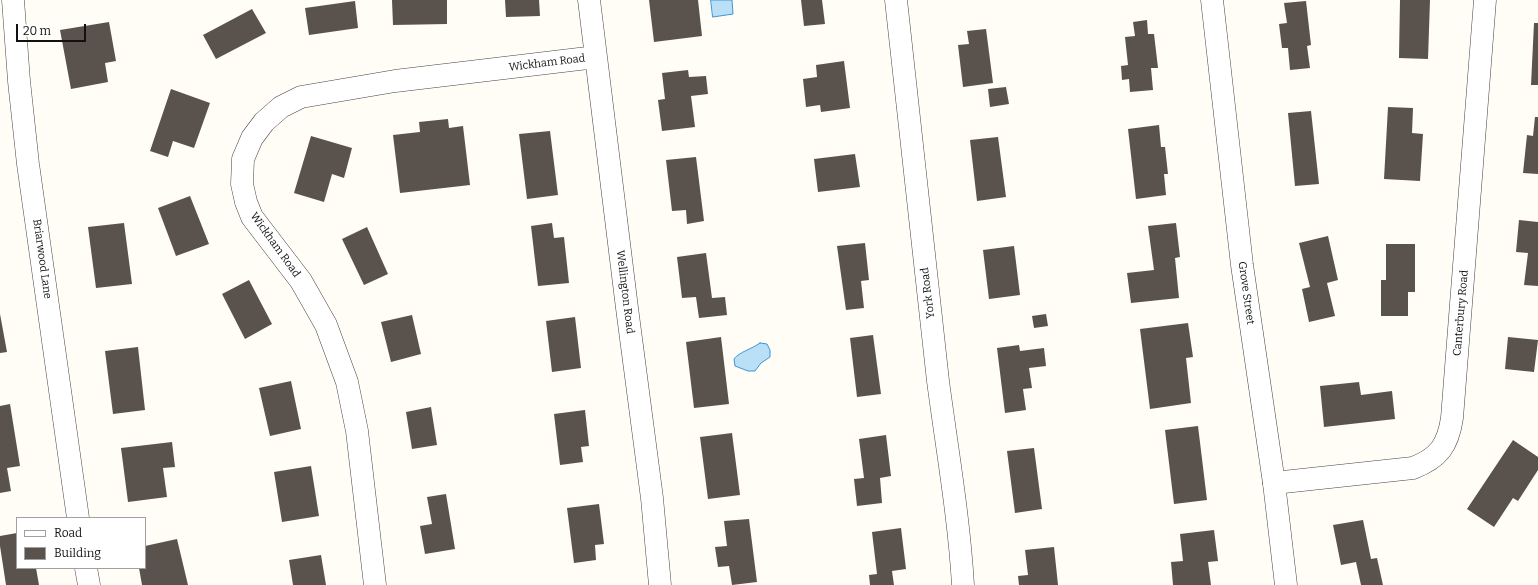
<!DOCTYPE html>
<html>
<head>
<meta charset="utf-8">
<style>
  body { margin:0 }
  #map { position:relative; width:1538px; height:585px; overflow:hidden; background:#fffdf5; font-family:Bitter,serif }
  canvas { display:block }
  .legend { position:absolute; left:16px; top:517px; width:130px; height:52px; box-sizing:border-box; background:#fff; border:1px solid #a0a0a0; margin:0; padding:5px 7px; list-style:none; font-size:12px; color:#111 }
  .legend li { display:flex; align-items:center; gap:8px; height:20px }
  .legend b { width:20px; border:1px solid #a0a0a0 }
  .scale { position:absolute; left:16px; top:24px; width:70px; height:18px; box-sizing:border-box; border:2px solid #111; border-top:0; padding-left:5px; font-size:12px; line-height:14px; white-space:nowrap; color:#111; -webkit-text-stroke:3px #fff; paint-order:stroke }
</style>
</head>
<body>
<div id="map">
<canvas width="1538" height="585"></canvas>
<ul class="legend">
<li><b style="height:5px;background:#fff"></b>Road</li>
<li><b style="height:11px;background:#5a524d"></b>Building</li>
</ul>
<div class="scale">20 m</div>
</div>
<script>
const g = document.querySelector('canvas').getContext('2d');
g.lineJoin = 'round';
function fillPath(path, color) { g.fillStyle = color; g.fill(path, 'evenodd'); }
function strokePath(path, color, width, dash) { g.strokeStyle = color; g.lineWidth = width; g.lineCap = dash ? 'butt' : 'round'; g.setLineDash(dash || []); g.stroke(path); }
function drawText(font, color, halo, rows, align = 'center') {
  g.font = font + ' Bitter,serif'; g.lineWidth = 4; g.setLineDash([]); g.textBaseline = 'middle'; g.strokeStyle = halo; g.fillStyle = color; for (const [text, x, y, turn = 0] of rows) {
    g.save(); g.translate(x, y); g.rotate((+turn || 0) * Math.PI / 180); g.textAlign = isNaN(turn) ? turn : align; if (halo) g.strokeText(text, 0, 0); g.fillText(text, 0, 0); g.restore();
  }
}
const water = new Path2D(`
  M711,0H732L733,14L713,17Z
  M760,343L767,344L770,350V357L761,363L755,371H748L735,366L734,359C739,352 752,349 760,343Z`);
fillPath(water, '#b9e0f7');
strokePath(water, '#3f96cf', 1);
fillPath(new Path2D(`
  M392,0H447V24L393,25Z
  M505,0H539L540,16L506,17Z
  M649,0H698L702,36L654,42Z
  M801,0H822L825,24L804,26Z
  M1400,0H1430L1428,59L1399,58Z
  M355,1L358,28L309,35L305,8Z
  M1306,1L1311,45L1307,46L1310,68L1290,70L1288,48H1282L1279,24L1287,23L1284,3Z
  M252,9L266,33L216,59L203,35Z
  M1147,20L1148,34H1154L1158,68H1151L1153,90L1130,92L1129,79L1122,80L1121,66L1128,65L1125,37L1135,36L1133,22Z
  M109,22L116,61L105,63L108,82L71,89L60,30Z
  M1534,23H1538V85H1531Z
  M986,29L993,83L963,87L958,45L969,44L967,31Z
  M844,61L850,108L821,112L820,105L806,107L803,79L817,77L816,65Z
  M688,70L689,77L706,76L708,94L691,96L695,127L662,131L658,100L665,99L662,73Z
  M1006,87L1009,104L990,107L988,89Z
  M171,89L210,103L194,148L173,141L168,157L150,151Z
  M1388,107L1413,108L1412,133L1423,134L1420,181L1384,179Z
  M1311,111L1319,184L1295,186L1288,113Z
  M1535,117H1538V174L1523,173L1527,135L1533,136Z
  M448,119L449,128L463,126L470,185L400,193L393,135L420,132L419,122Z
  M1159,125L1161,147H1165L1168,174H1164L1166,195L1136,199L1128,129Z
  M550,131L558,195L527,199L519,134Z
  M311,136L352,148L344,178L332,174L324,202L294,193Z
  M998,137L1006,197L977,201L970,140Z
  M855,154L860,187L818,192L814,159Z
  M696,157L704,221L687,224L686,210L672,211L666,160Z
  M190,196L209,244L176,256L158,208Z
  M1519,220L1538,222V286L1524,285L1528,253L1516,252Z
  M124,223L132,284L96,288L88,227Z
  M552,223L554,238L564,237L569,283L538,286L531,226Z
  M1176,223L1180,257L1175,258L1179,298L1131,303L1127,273L1154,270L1148,226Z
  M367,227L388,274L364,285L342,239Z
  M1328,236L1338,280L1327,283L1335,316L1309,322L1302,289L1310,287L1299,243Z
  M865,243L869,280L861,281L864,308L846,310L837,246Z
  M1386,244H1415V292H1408V316H1381V280H1386Z
  M1014,246L1020,295L989,299L983,250Z
  M706,253L712,298L725,297L727,315L699,318L696,297L682,298L677,257Z
  M249,280L272,324L245,339L222,294Z
  M0,314L7,352L0,353Z
  M1046,314L1048,326L1034,328L1032,316Z
  M412,315L421,354L391,362L381,322Z
  M575,317L581,368L552,372L546,321Z
  M1188,323L1193,357L1186,358L1191,403L1150,409L1140,329Z
  M873,335L881,394L857,397L850,338Z
  M721,337L729,404L694,408L686,342Z
  M1508,337L1538,340L1534,372L1505,369Z
  M1019,345L1020,351L1044,348L1046,366L1029,368L1032,388L1023,389L1026,410L1005,413L997,348Z
  M138,347L145,410L113,414L105,351Z
  M291,381L301,429L270,436L259,388Z
  M1359,382L1361,395L1392,391L1395,419L1324,427L1320,386Z
  M10,404L20,466L7,468L11,491L0,493V406Z
  M431,407L437,445L412,449L406,412Z
  M585,410L589,446L581,447L583,462L560,465L554,414Z
  M1198,426L1207,500L1174,504L1165,430Z
  M732,433L740,495L708,499L700,437Z
  M886,435L891,476L880,478L882,503L857,506L854,479L864,478L859,439Z
  M1513,440L1538,457V470L1518,501L1513,498L1494,527L1467,509Z
  M172,442L175,467L163,468L167,497L128,502L121,448Z
  M1034,448L1042,509L1015,513L1007,451Z
  M311,466L319,516L282,522L274,472Z
  M446,494L455,549L425,554L420,526L432,524L427,497Z
  M599,504L604,544L595,545L596,560L574,563L567,508Z
  M749,519L757,582L732,585L729,566L718,567L715,547L727,546L724,521Z
  M1363,520L1371,559L1377,558L1383,585H1361L1356,562L1341,565L1333,525Z
  M901,528L906,569L892,571L894,585H870L869,575L877,574L872,532Z
  M1214,530L1218,561L1208,562L1211,585H1173L1171,562L1183,561L1180,534Z
  M17,533V568H36L39,585H6L0,546V536Z
  M177,539L188,585H142L139,568H145V546Z
  M1054,547L1058,585H1019L1018,576L1028,575L1025,550Z
  M321,555L326,585H293L289,560Z`), '#5a524d');
const minor = new Path2D(`
  M13,0L19,81L28,164L78,518
  M589,0L627,308L652,498L660,585
  M896,0C909,127 923,254 938,381C947,449 959,517 963,585
  M1274,483L1413,468C1439,458 1448,445 1452,418L1485,0
  M86,568L89,585
  M375,585L357,431L347,382L326,325L301,281L252,217L246,202L242,184L243,159L252,138L264,122L281,107L301,97L395,81L596,57`);
const tertiary = new Path2D(`
  M1212,0L1242,265L1274,483L1286,585`);
strokePath(minor, '#444', 23);
strokePath(tertiary, '#444', 23);
strokePath(minor, '#fff', 22);
strokePath(tertiary, '#fff', 22);
drawText('11px', '#111', '#fff', [
  ["Wickham Road",547,63,-7],
  ["Wickham Road",275,245,54],
  ["Briarwood Lane",42,259,82],
  ["Wellington Road",625,292,83],
  ["York Road",928,293,-97],
  ["Grove Street",1246,293,82],
  ["Canterbury Road",1461,313,-85]
]);
</script>
</body>
</html>
